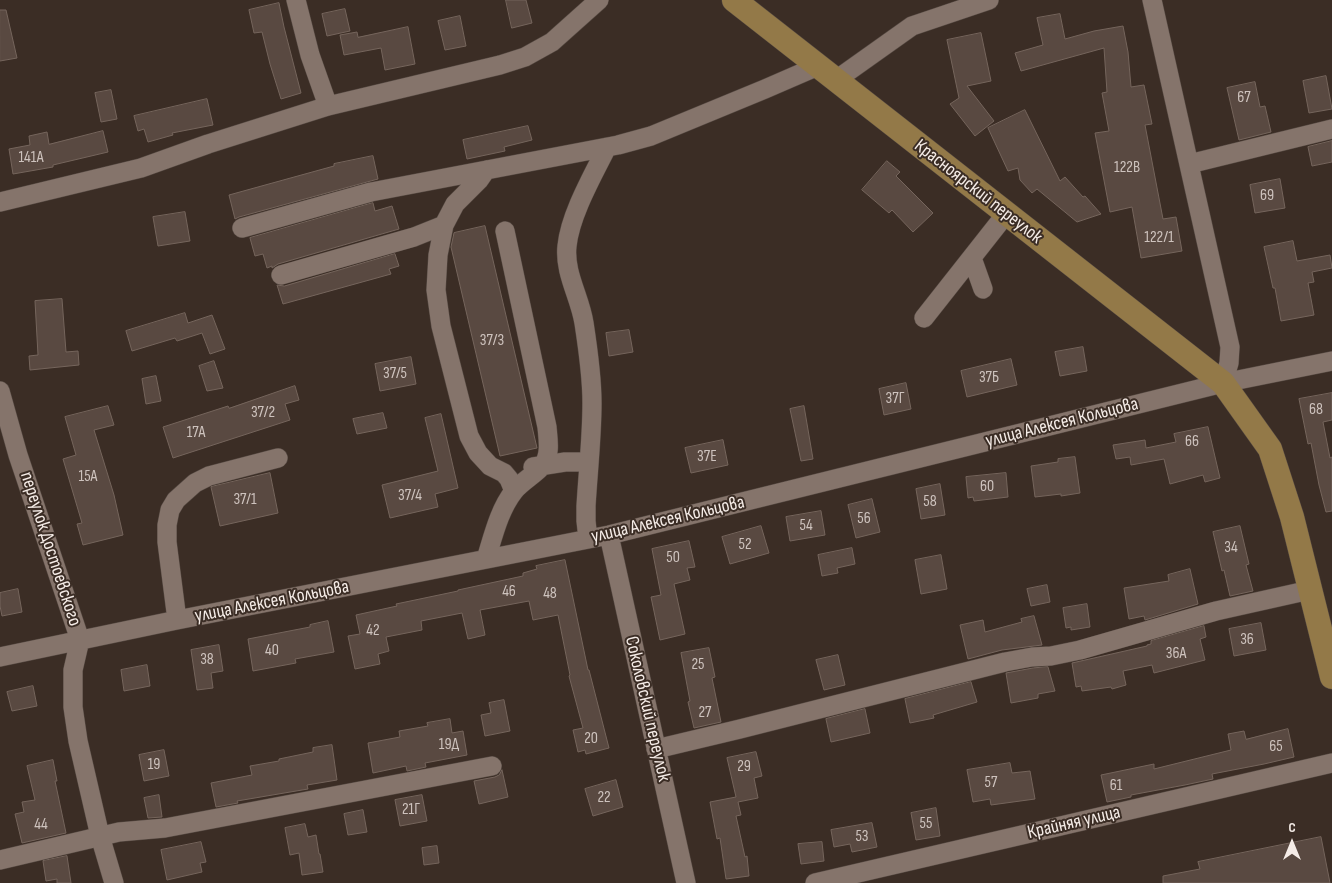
<!DOCTYPE html>
<html>
<head>
<meta charset="utf-8">
<style>
  body { margin:0 }
  #map { position:relative; width:1332px; height:883px; overflow:hidden; background:#3b2d25; font-family:"Sofia Sans Condensed",sans-serif }
  canvas { display:block }
  .north { position:absolute; left:1267px; top:818px; width:50px; height:50px; -webkit-text-stroke:4px #3b2d25; paint-order:stroke; rotate:0deg; font-size:14px; font-weight:700; line-height:20px; text-align:center; color:#f5ece7 }
  .north::after { content:''; display:block; margin:auto; width:18px; height:22px; background:#f5ece7; clip-path:polygon(50% 0,100% 100%,50% 72%,0 100%) }
</style>
</head>
<body>
<div id="map">
<canvas width="1332" height="883"></canvas>
<div class="north">С</div>
</div>
<script>
const g = document.querySelector('canvas').getContext('2d');
g.lineJoin = 'round';
function fillPath(path, color) { g.fillStyle = color; g.fill(path, 'evenodd'); }
function strokePath(path, color, width, dash) { g.strokeStyle = color; g.lineWidth = width; g.lineCap = dash ? 'butt' : 'round'; g.setLineDash(dash || []); g.stroke(path); }
function drawText(font, color, halo, rows, align = 'center') {
  g.font = font + ' "Sofia Sans Condensed",sans-serif'; g.lineWidth = 4; g.setLineDash([]); g.textBaseline = 'middle'; g.strokeStyle = halo; g.fillStyle = color; for (const [text, x, y, turn = 0] of rows) {
    g.save(); g.translate(x, y); g.rotate((+turn || 0) * Math.PI / 180); g.textAlign = isNaN(turn) ? turn : align; if (halo) g.strokeText(text, 0, 0); g.fillText(text, 0, 0); g.restore();
  }
}
const building = new Path2D(`
  M506,0H526L532,23L512,28Z
  M279,3L284,27L301,93L281,99L270,64L262,32L254,33L249,10Z
  M345,9L350,31L327,36L322,14Z
  M0,10H6L17,58L0,61Z
  M1060,14L1065,39L1094,31L1123,26L1128,52L1131,87L1144,85L1152,124L1145,125L1163,219L1176,217L1182,251L1141,258L1132,207L1110,212L1095,133L1109,131L1102,93L1107,92L1104,48L1021,71L1015,53L1043,45L1037,18Z
  M460,16L466,46L445,50L438,21Z
  M408,27L415,64L385,70L381,48L344,55L340,35L357,32L358,37Z
  M981,33L991,81L967,86L994,121L975,136L950,104L959,98L947,40Z
  M1326,76L1332,109L1309,113L1303,81Z
  M1255,82L1260,107L1265,106L1271,132L1239,140L1227,88Z
  M111,90L117,119L101,122L95,93Z
  M207,99L213,125L172,133L173,135L148,142L144,129L138,131L134,116Z
  M1025,110L1060,181L1065,177L1083,197L1085,196L1101,214L1077,222L1037,189L1032,193L1020,180L1018,168L1008,171L988,128Z
  M528,126L532,140L504,147L505,151L467,159L463,140Z
  M103,131L108,152L53,165V167L13,174L9,149L30,145L29,136L47,132L49,144Z
  M1332,141V162L1312,166L1308,147Z
  M373,156L378,179L239,217L235,219L229,195L334,166V164Z
  M887,161L900,172L896,176L933,213L913,232L892,210L889,213L862,190Z
  M1280,179L1285,208L1255,213L1250,185Z
  M373,203L375,211L392,206L399,229L278,264L272,268V266L267,268L263,254L255,256L250,238Z
  M185,212L190,241L158,246L153,217Z
  M485,226L537,448L500,456L451,247L454,233Z
  M1293,241L1297,261L1330,255L1332,268L1312,272L1314,282L1308,283L1314,315L1281,321L1275,288H1273L1264,247Z
  M395,254L399,266L389,269L391,274L283,304L277,285L284,286Z
  M62,299L66,352L78,351L79,365L30,370L29,356L38,355L35,301Z
  M185,313L188,323L212,315L225,349L210,354L202,333L177,341L175,338L132,351L126,331Z
  M629,330L633,352L609,356L606,333Z
  M1083,347L1087,371L1060,376L1055,352Z
  M411,357L416,384L380,391L375,364Z
  M1011,359L1017,385L967,397L961,371Z
  M214,361L223,388L207,391L199,366Z
  M156,376L161,401L146,404L142,379Z
  M906,383L911,409L884,415L879,389Z
  M295,386L299,400L285,404L290,420L173,458L163,427L228,406L229,408Z
  M1332,393V420L1323,422L1330,458L1332,457V511L1326,512L1319,485L1311,443L1308,444L1299,399Z
  M108,406L114,425L94,430L114,495L123,535L83,545L77,524L82,523L63,459L76,455L65,417Z
  M804,406L813,459L801,461L790,409Z
  M383,413L387,428L357,434L353,419Z
  M441,414L458,488L435,494L438,507L390,518L382,485L438,471L425,418Z
  M1208,427L1220,478L1205,482L1203,475L1170,484L1164,459L1131,465L1130,457L1116,459L1113,445L1145,440L1146,448L1176,442L1174,434Z
  M723,440L728,465L691,473L685,448Z
  M1075,457L1080,493L1061,496V494L1035,497L1031,466L1058,462V459Z
  M270,473L278,513L220,526L211,487Z
  M1006,473L1008,497L974,501L973,497L968,498L966,477Z
  M940,484L945,515L921,519L916,489Z
  M872,499L880,532L856,538L848,505Z
  M821,511L825,535L790,541L786,517Z
  M761,526L769,553L730,564L722,537Z
  M1240,526L1249,564L1246,565L1253,591L1230,596L1224,570L1222,571L1213,532Z
  M689,541L695,567L687,568L690,580L674,584L685,634L660,640L651,597L661,595L652,549Z
  M852,548L855,564L837,568L838,573L822,576L818,555Z
  M941,555L947,589L921,594L915,560Z
  M565,560L588,670H589L609,748L586,754L585,750L578,752L573,730L583,728L569,676L570,675L558,615L533,620L529,601L480,610L485,635L468,639L462,613L421,621L422,630L386,637L389,651L378,654L380,664L355,669L348,636L360,634L356,615L397,606L396,604L458,591V590L523,576V573L537,569L536,566Z
  M1190,569L1198,604L1145,620L1144,616L1129,619L1124,588L1169,581L1168,575Z
  M1047,585L1050,602L1031,606L1027,589Z
  M18,589L22,612L2,616L0,606V593Z
  M1087,604L1090,627L1071,630V627L1066,628L1063,608Z
  M1034,616L1042,645L1002,650L968,659L960,625L983,620L985,632L1022,622L1021,619Z
  M328,621L334,652L295,659L296,663L253,671L248,639L310,627V625Z
  M1261,623L1266,650L1234,656L1229,629Z
  M1204,626L1206,637L1200,639L1205,660L1154,673L1152,665L1123,671L1126,685L1112,689L1111,687L1082,691L1081,686L1076,687L1072,663L1147,646V645L1151,644V641Z
  M219,645L223,671L211,673L213,688L197,690L191,650Z
  M709,648L715,677L712,678L721,722L694,728L688,702L690,701L681,653Z
  M838,655L845,685L824,690L816,660Z
  M147,665L150,686L124,691L121,670Z
  M1048,667L1055,691L1038,694V698L1011,703L1006,673L1033,668Z
  M971,682L977,702L933,715L934,718L910,723L905,699Z
  M33,686L37,706L12,711L7,692Z
  M504,700L510,731L485,736L481,715L491,713L489,703Z
  M865,709L870,733L831,742L826,719Z
  M450,719L452,733L463,731L467,755L425,763L426,767L407,771L406,766L373,773L368,743L400,737L399,731L428,726L427,723Z
  M1288,729L1294,757L1264,764L1212,774L1213,779L1185,785L1131,795V797L1107,802L1101,775L1154,764V769L1231,750L1228,734L1244,731L1246,739Z
  M332,745L337,780L307,785L308,789L237,801L238,803L216,807L211,783L252,775L250,766L279,761V759L313,752V748Z
  M164,750L169,776L144,781L139,755Z
  M756,752L762,776L754,778L758,798L738,802L741,815L736,816L745,857L747,856L749,876L726,879L720,838L717,839L710,802L736,797L727,758Z
  M53,760L57,781H55L66,833L22,843L15,814L24,812L22,802L35,800L27,766Z
  M1010,763L1012,773L1030,771L1035,799L991,805L990,799L973,802L967,770Z
  M502,770L508,797L479,804L474,781L495,777L499,775Z
  M616,780L623,807L593,816L585,789Z
  M159,795L162,817L148,818L144,798Z
  M422,795L427,821L400,826L395,800Z
  M936,808L940,836L916,840L911,813Z
  M363,810L367,832L348,835L344,814Z
  M872,823L877,847L852,852L850,844L834,847L831,830Z
  M305,824L308,837L316,835L319,854H320L323,872L302,875L299,853L290,855L285,828Z
  M1321,837L1330,883H1163V876L1200,869L1198,862Z
  M201,842L206,862L200,863L202,872L167,880L161,850Z
  M822,842L824,861L801,864L798,844Z
  M437,846L439,863L424,865L422,848Z
  M67,856L71,883H57V879L46,881L43,861Z`);
fillPath(building, '#594941');
strokePath(building, '#75655c', 1);
const minor = new Path2D(`
  M296,0L310,55L328,106
  M1152,0L1230,347L1229,363L1223,383
  M836,80L912,26L989,0
  M1189,164L1332,129
  M486,170L479,180L455,204L444,225L438,255L436,290L441,326L469,436L478,453L490,466L504,473L509,479L514,491
  M0,202L141,168L208,144L328,106L500,65L525,57L552,42L599,0
  M242,228L371,192L618,145L651,136L765,89L818,66
  M972,258L983,289
  M281,275L414,237L444,225
  M924,318L1006,214
  M0,391L18,455L80,640L73,670V707L78,741L100,836L114,883
  M533,467L565,462H589
  M609,535L686,883
  M588,539L586,521V506C588,472 592,437 592,403C592,377 588,349 584,323C580,297 564,273 567,246C570,215 593,175 607,147
  M486,559C493,537 499,510 514,491C521,482 537,473 543,465C551,454 548,439 547,427L505,231
  M177,620L167,542V525L170,510L176,500L195,483L209,476L278,458
  M0,657L177,620L609,535L1223,383L1332,361
  M656,749L740,729L1005,662L1032,657L1051,656L1080,650L1216,611L1310,590
  M0,860L119,832L165,828L492,766
  M815,883L1332,763`);
const major = new Path2D(`
  M734,0L1223,383L1270,449L1292,517L1332,677`);
strokePath(minor, '#554942', 20);
strokePath(major, '#554942', 25);
strokePath(minor, '#85746b', 19);
strokePath(major, '#937948', 24);
drawText('16px', '#cec3be', null, [
  ["67",1244,98],
  ["141А",31,158],
  ["122В",1127,168],
  ["69",1267,196],
  ["122/1",1159,238],
  ["37/3",492,341],
  ["37/5",395,374],
  ["37Б",989,378],
  ["37Г",895,399],
  ["68",1316,410],
  ["37/2",263,413],
  ["17А",196,433],
  ["66",1192,442],
  ["37Е",707,457],
  ["15А",88,477],
  ["60",987,487],
  ["37/4",410,496],
  ["37/1",245,500],
  ["58",930,502],
  ["56",864,519],
  ["54",806,526],
  ["52",745,545],
  ["34",1231,548],
  ["50",673,558],
  ["46",509,592],
  ["48",550,594],
  ["42",373,631],
  ["36",1247,640],
  ["40",272,651],
  ["36А",1176,654],
  ["38",207,660],
  ["25",698,665],
  ["27",705,713],
  ["20",591,739],
  ["19Д",449,745],
  ["65",1276,747],
  ["19",154,765],
  ["29",744,767],
  ["57",991,783],
  ["61",1116,786],
  ["22",604,798],
  ["21Г",411,810],
  ["55",926,824],
  ["44",41,825],
  ["53",862,837]
]);
drawText('19px', '#f5ece7', '#3b2d25', [
  ["Красноярский переулок",978,192,38],
  ["улица Алексея Кольцова",1062,423,-14],
  ["улица Алексея Кольцова",668,520,-13],
  ["переулок Достоевского",50,549,72],
  ["улица Алексея Кольцова",272,602,-11],
  ["Соколовский переулок",647,709,77],
  ["Крайняя улица",1074,823,-13]
]);
</script>
</body>
</html>
